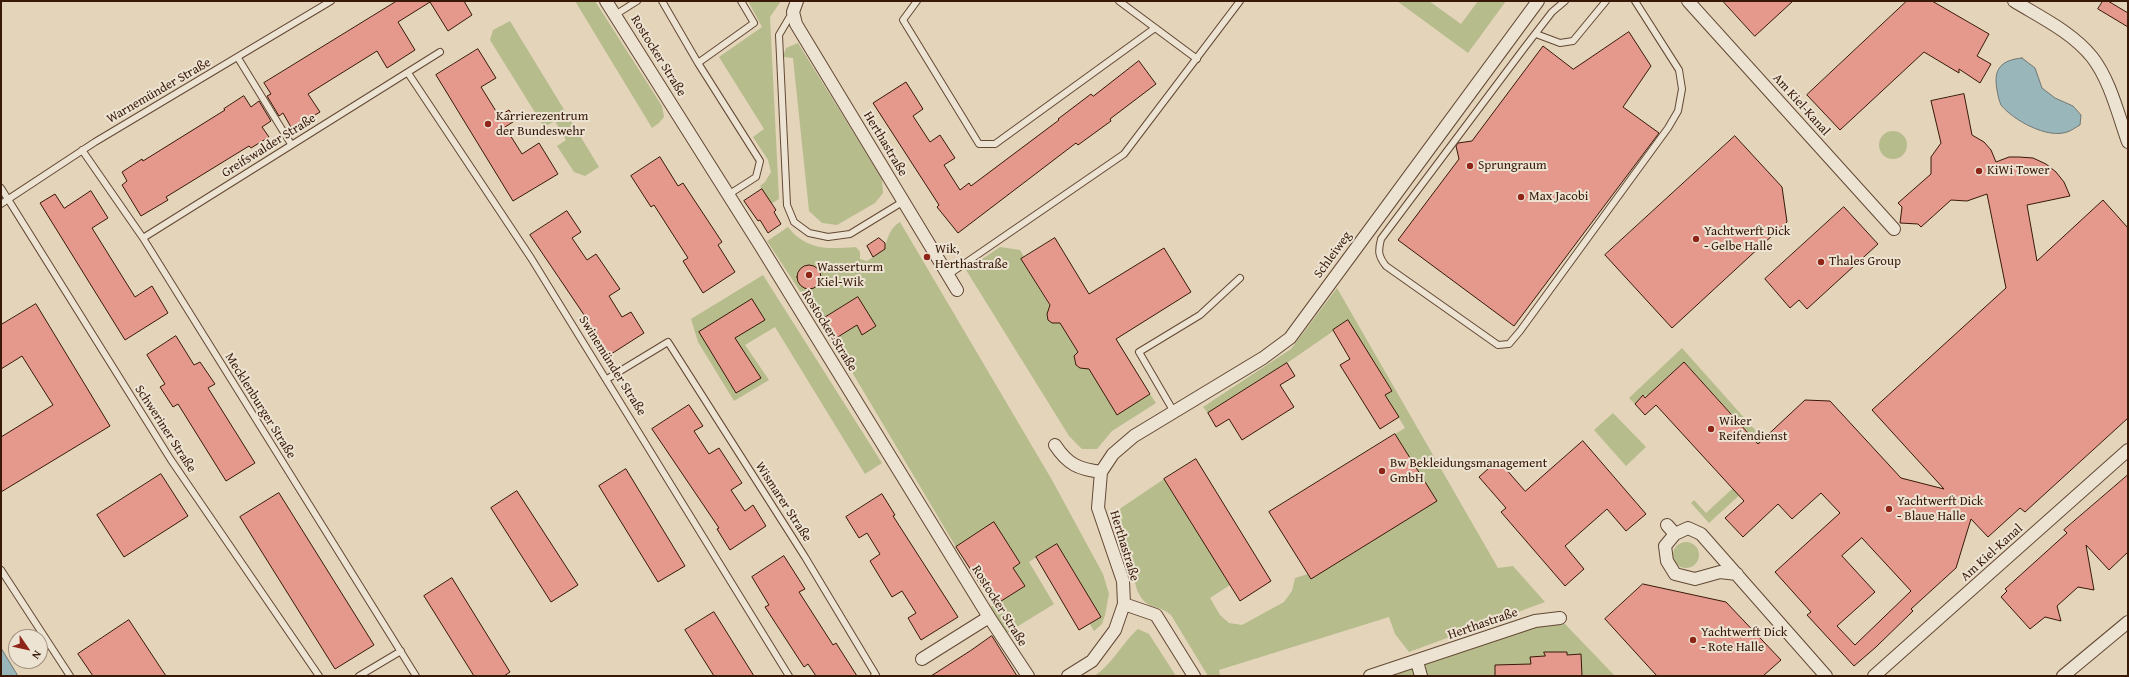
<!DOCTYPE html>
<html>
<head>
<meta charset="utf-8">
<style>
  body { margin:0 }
  #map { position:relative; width:2129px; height:677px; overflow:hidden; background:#e3d4ba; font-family:"Gentium Book Plus",serif }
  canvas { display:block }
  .frame { position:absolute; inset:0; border:2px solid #381908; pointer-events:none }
  .north { position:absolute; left:8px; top:629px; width:40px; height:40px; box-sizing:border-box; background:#ede3d2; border:1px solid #a59281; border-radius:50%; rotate:124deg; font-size:11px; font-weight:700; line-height:16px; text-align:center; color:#381908 }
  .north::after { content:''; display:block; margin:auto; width:14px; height:18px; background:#8f2418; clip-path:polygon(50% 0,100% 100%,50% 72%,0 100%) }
</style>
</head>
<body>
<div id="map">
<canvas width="2129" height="677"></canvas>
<div class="frame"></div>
<div class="north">N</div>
</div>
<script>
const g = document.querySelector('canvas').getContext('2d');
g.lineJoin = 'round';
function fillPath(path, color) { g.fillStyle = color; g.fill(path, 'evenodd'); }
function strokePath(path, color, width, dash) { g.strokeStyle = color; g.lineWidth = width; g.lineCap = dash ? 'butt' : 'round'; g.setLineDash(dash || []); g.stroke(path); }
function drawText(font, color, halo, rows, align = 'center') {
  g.font = font + ' "Gentium Book Plus",serif'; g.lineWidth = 4; g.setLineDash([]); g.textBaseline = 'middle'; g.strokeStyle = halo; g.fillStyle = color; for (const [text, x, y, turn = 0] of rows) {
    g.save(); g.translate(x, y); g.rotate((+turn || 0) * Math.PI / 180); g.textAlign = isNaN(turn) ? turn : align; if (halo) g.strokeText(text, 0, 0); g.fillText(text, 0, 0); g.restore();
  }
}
fillPath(new Path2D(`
  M575,1H595L662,106L664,117L659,123L652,128Z
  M748,1H781L770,17L779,199L771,204L760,186L765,182L771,172L768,160L753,137L764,129L719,57L762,27Z
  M1397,1H1429L1461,24L1478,1H1506L1468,53Z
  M510,21L599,167L585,176L574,172L557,146L566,140L555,121L544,127L490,40L493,30Z
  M798,43L882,179L883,193L875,203L837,225L822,223L809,211L793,58L783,57L786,48Z
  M1879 145a14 14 0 1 1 28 0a14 14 0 1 1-28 0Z
  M900,222L1052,480L1103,574L1109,594L1105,615L1102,624L1094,631L1090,624L1101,617L1057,544L1029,562L1054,604L1007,633L991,607L1025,586L1013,568L1020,563L994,523L956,547L833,340L857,325L863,334L876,326L858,297L821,320L813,311L767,241L788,227C807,251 829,249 856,247L860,252V259L867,261L885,249C886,240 891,226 900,222Z
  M1000,247L1020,250L1024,257L1021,259L1051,308L1047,314L1048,320L1059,322L1078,352L1074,356L1076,365L1080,368L1088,367L1117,415L1150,394L1156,403L1112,431L1097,449H1082L1069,436L966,270Z
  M763,275L882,463L865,474L775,327L745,345L769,380L734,401L698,342L691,319Z
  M1337,288L1498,568L1513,566L1545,602L1409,652L1395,634L1389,617L1219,670L1220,676H1208L1171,615C1155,602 1148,613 1137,590L1117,513L1121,508L1164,479L1230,585L1210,598L1220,615L1229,623L1242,625L1284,602L1292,591L1295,578L1308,574L1311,579L1436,501L1395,434L1405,428L1385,395L1392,391L1348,321L1287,363L1208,413L1203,407L1291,349Z
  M1682,348L1780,458L1709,523L1691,503L1694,500L1706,513L1769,455L1684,362L1647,396L1643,395L1635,404L1629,398Z
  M1613,413L1646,447L1626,466L1594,430Z
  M1673 555a13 13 0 1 1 26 0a13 13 0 1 1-26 0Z
  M1535,621L1565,624L1615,676H1370Z
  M1138,629L1149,634L1176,676H1094C1112,665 1122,643 1138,629Z`), '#b7bc8d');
const water = new Path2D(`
  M2022,58L2035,68L2042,88L2055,98L2073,106L2081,115L2080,125C2076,127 2071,131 2067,132C2047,139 2013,120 2001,105C1999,101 1998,95 1997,90C1993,69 2001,60 2022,58Z
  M1,648L18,676H1Z`);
fillPath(water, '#99b6ba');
strokePath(water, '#727773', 1);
const building = new Path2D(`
  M397,1H464L472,15L448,31L430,2L398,22L415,50L387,68L377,51L308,94L320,112L292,129L283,113L279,116L267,96L271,94L264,83Z
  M1723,1H1793L1755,36Z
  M1907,1H1932L1989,34L1977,56L1991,64L1980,83L1959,69V73L1924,52L1840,130L1807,95Z
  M2103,1H2108L2128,13V27L2098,9Z
  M1629,32L1651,66L1623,107L1659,133L1514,326L1398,240L1459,159L1456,146L1458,143L1472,141L1543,46L1573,69Z
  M478,49L496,78L481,87L499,116L509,110L516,120L505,127L522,154L539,143L558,174L513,201L436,75Z
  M1139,61L1156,84L1110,119L1111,121L1078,145L1076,143L958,233L937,207L939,205L873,103L906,82L923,109L913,116L930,142L940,135L955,158L944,165L960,190L969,183L971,186L1059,120L1058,119L1091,94L1093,96Z
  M1964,94L1972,135L1984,142L1991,150L1996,162L2009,157H2019L2033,158L2046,164L2056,172L2064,182L2070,196L2027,205L2037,261L2103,200L2128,228V418L2025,512L2020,508L1988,537L1971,519L1956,568L1911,609L1913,611L1876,647L1854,666L1807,615L1811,612L1775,572L1840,513L1821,493L1792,519L1778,504L1743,537L1725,518L1744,501L1656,405L1645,415L1635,404L1643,395L1645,398L1684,362L1758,444L1805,400L1830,401L1901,478L1944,489L1872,410L2006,288L1987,194L1967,201L1951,200L1921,227L1918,224L1900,223L1902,207L1898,203L1931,174V157L1941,143L1931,101ZM1862,538L1911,591L1855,645L1837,626L1875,592L1842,556Z
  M244,96L251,107L259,101L271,121L262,127L269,137L251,148L249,146L166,197L168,200L141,216L122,185L127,181L122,172L142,159L143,161L225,110L224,109Z
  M1735,136L1782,187L1787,222L1672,328L1605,255Z
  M660,157L678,186L683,183L722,242L718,245L735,272L703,293L683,261L688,258L654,205L651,207L631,176Z
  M762,189L776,210L774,212L781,224L768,233L760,220L758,221L744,201Z
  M91,191L108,218L92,228L135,297L152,286L168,313L125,340L40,203L55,194L64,208Z
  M1844,207L1878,244L1807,309L1799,300L1790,308L1765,279Z
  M567,211L581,232L572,238L587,260L596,254L620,289L609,296L622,317L631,312L644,333L608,356L595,335L597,334L530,235Z
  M879,238L885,243V249L873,257L867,246Z
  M1055,238L1089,294L1164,248L1191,292L1116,339L1150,394L1117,415L1089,369L1080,368L1076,365L1074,356L1078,352L1060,323H1052L1048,320L1047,314L1050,305L1021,259Z
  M797 277a12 12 0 1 1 24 0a12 12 0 1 1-24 0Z
  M858,297L876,326L862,335L857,325L833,340L821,320Z
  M752,299L765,320L735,338L761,378L736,393L699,332Z
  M36,304L110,426L1,492V437L53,405L22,356L1,369V325Z
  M1348,320L1392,391L1385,395L1399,417L1380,429L1340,365L1350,359L1333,330Z
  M176,336L194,365L200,362L215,384L208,388L255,463L226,481L178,404L173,407L160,387L165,384L147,355Z
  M1287,363L1295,376L1280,385L1294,407L1242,440L1229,419L1216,427L1208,413Z
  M689,405L703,426L694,431L709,454L719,448L742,483L731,490L745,511L753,505L766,526L730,550L717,529L719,528L652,429Z
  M1395,434L1437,501L1311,579L1269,512Z
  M1583,441L1646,514L1626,531L1607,509L1565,546L1584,569L1565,586L1501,512L1506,508L1479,477L1498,460L1525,491Z
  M1196,459L1271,581L1240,601L1164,479Z
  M626,469L685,566L658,582L599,486Z
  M161,474L188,516L124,557L97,515Z
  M2128,475V552L2109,570L2086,545L2094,590L2078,587L2057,606L2061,621L2045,617L2030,629L2001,597L2007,591L2005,589L2067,533L2064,530Z
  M517,491L578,585L551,602L491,508Z
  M279,493L374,645L335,669L240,517Z
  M882,494L895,515L893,516L958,617L921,640L908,618L916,613L902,591L892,597L870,561L880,554L867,533L859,538L846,517Z
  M994,522L1020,563L1013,568L1025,586L998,603L986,585L982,587L956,547Z
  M1057,544L1101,617L1079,630L1036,557Z
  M784,556L805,589L799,592L833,645L836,643L857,676H816L808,664L804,667L765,607L769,605L752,577Z
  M452,578L510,672L504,676H474L424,596Z
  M1643,584L1726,602L1781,660L1763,676H1657L1605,619Z
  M714,612L754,676H714L685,630Z
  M129,620L166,676H93L78,654Z
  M992,636L1017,676H931L970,651Z
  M1544,652H1567V655L1581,654L1582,676H1495V665L1531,664L1530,657L1545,656Z`);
fillPath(building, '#e5988c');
strokePath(building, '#381908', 1);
const service = new Path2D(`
  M662,1L698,63L760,161L756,177L728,195
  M917,1L903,20L979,144H995L1155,28
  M1119,1L1197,59
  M1565,1L1552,12L1525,47L1381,239C1378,251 1378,256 1386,266L1498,345L1509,344L1520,331L1668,128L1678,111L1682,89L1679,70L1635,1
  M792,13L779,35L787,205L794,222L809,233L828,237L850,234L904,201
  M615,15L637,1
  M1536,34L1560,43L1573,41L1606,1
  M238,58L291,144
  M698,63L754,23L741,1
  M408,73L531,258L789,676
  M82,150L143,238L416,676
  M1,188L171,460L319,676
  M1,204L95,142L331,1
  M143,238L440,52
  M948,275L1124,154L1240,1
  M607,379L668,342L805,557L876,675L874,676
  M1174,412L1139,352L1200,315L1240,278
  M1,570L70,676
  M359,676L401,651`);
const minor = new Path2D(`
  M606,1L760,245L989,617L1028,676
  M797,1L793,12L796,24L957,290
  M1688,1L1894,229
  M2014,1C2040,17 2072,32 2092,57C2110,80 2118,114 2128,142
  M1055,445C1068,465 1079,469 1101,472
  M1667,525L1675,534
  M1737,574L1720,572L1695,579L1675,574L1667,561L1665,546L1675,534L1688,528L1701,534L1826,676
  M1124,604L1156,615L1194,676
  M922,659L989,617
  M1417,662L1421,676
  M1068,676L1092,661L1115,630L1124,604L1123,581L1098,508L1101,472L1113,454L1134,436L1263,358L1290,338L1538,1
  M1370,676L1535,621L1560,618
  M1874,676L2128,450
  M2063,676L2128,622`);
strokePath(service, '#634834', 8);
strokePath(minor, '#634834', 14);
strokePath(service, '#ede3d2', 6);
strokePath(minor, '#ede3d2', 12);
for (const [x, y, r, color] of [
  [488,124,4,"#8f2418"],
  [1470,166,4,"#8f2418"],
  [1979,171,4,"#8f2418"],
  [1521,197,4,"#8f2418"],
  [1696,239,4,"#8f2418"],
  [927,257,4,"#8f2418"],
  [1821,262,4,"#8f2418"],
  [809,275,4,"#8f2418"],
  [1711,429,4,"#8f2418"],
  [1382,471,4,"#8f2418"],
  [1889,509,4,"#8f2418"],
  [1693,640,4,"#8f2418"]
]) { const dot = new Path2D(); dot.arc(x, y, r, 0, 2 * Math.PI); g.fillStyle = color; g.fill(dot); strokePath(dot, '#ede3d2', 1.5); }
drawText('13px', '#381908', '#ede3d2', [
  ["Rostocker Straße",658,56,58],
  ["Warnemünder Straße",159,91,-30],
  ["Am Kiel-Kanal",1801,105,48],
  ["Herthastraße",885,144,59],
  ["Greifswalder Straße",269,146,-32],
  ["Schleiweg",1333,255,-54],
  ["Rostocker Straße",829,331,58],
  ["Swinemünder Straße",612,366,58],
  ["Mecklenburger Straße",260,406,58],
  ["Schweriner Straße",165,429,57],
  ["Wismarer Straße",783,502,57],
  ["Herthastraße",1124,546,73],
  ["Am Kiel-Kanal",1992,553,-42],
  ["Rostocker Straße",999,606,58],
  ["Herthastraße",1483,624,-19]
]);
drawText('13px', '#381908', '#ede3d2', [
  ["Karrierezentrum",496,117],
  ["der Bundeswehr",496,132],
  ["Sprungraum",1478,166],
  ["KiWi Tower",1987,171],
  ["Max Jacobi",1529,197],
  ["Yachtwerft Dick",1704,232],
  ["- Gelbe Halle",1704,247],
  ["Wik,",935,250],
  ["Herthastraße",935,265],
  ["Thales Group",1829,262],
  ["Wasserturm",817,268],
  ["Kiel-Wik",817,283],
  ["Wiker",1719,422],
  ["Reifendienst",1719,437],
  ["Bw Bekleidungsmanagement",1390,464],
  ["GmbH",1390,479],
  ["Yachtwerft Dick",1897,502],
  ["- Blaue Halle",1897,517],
  ["Yachtwerft Dick",1701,633],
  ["- Rote Halle",1701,648]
], 'left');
</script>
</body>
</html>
